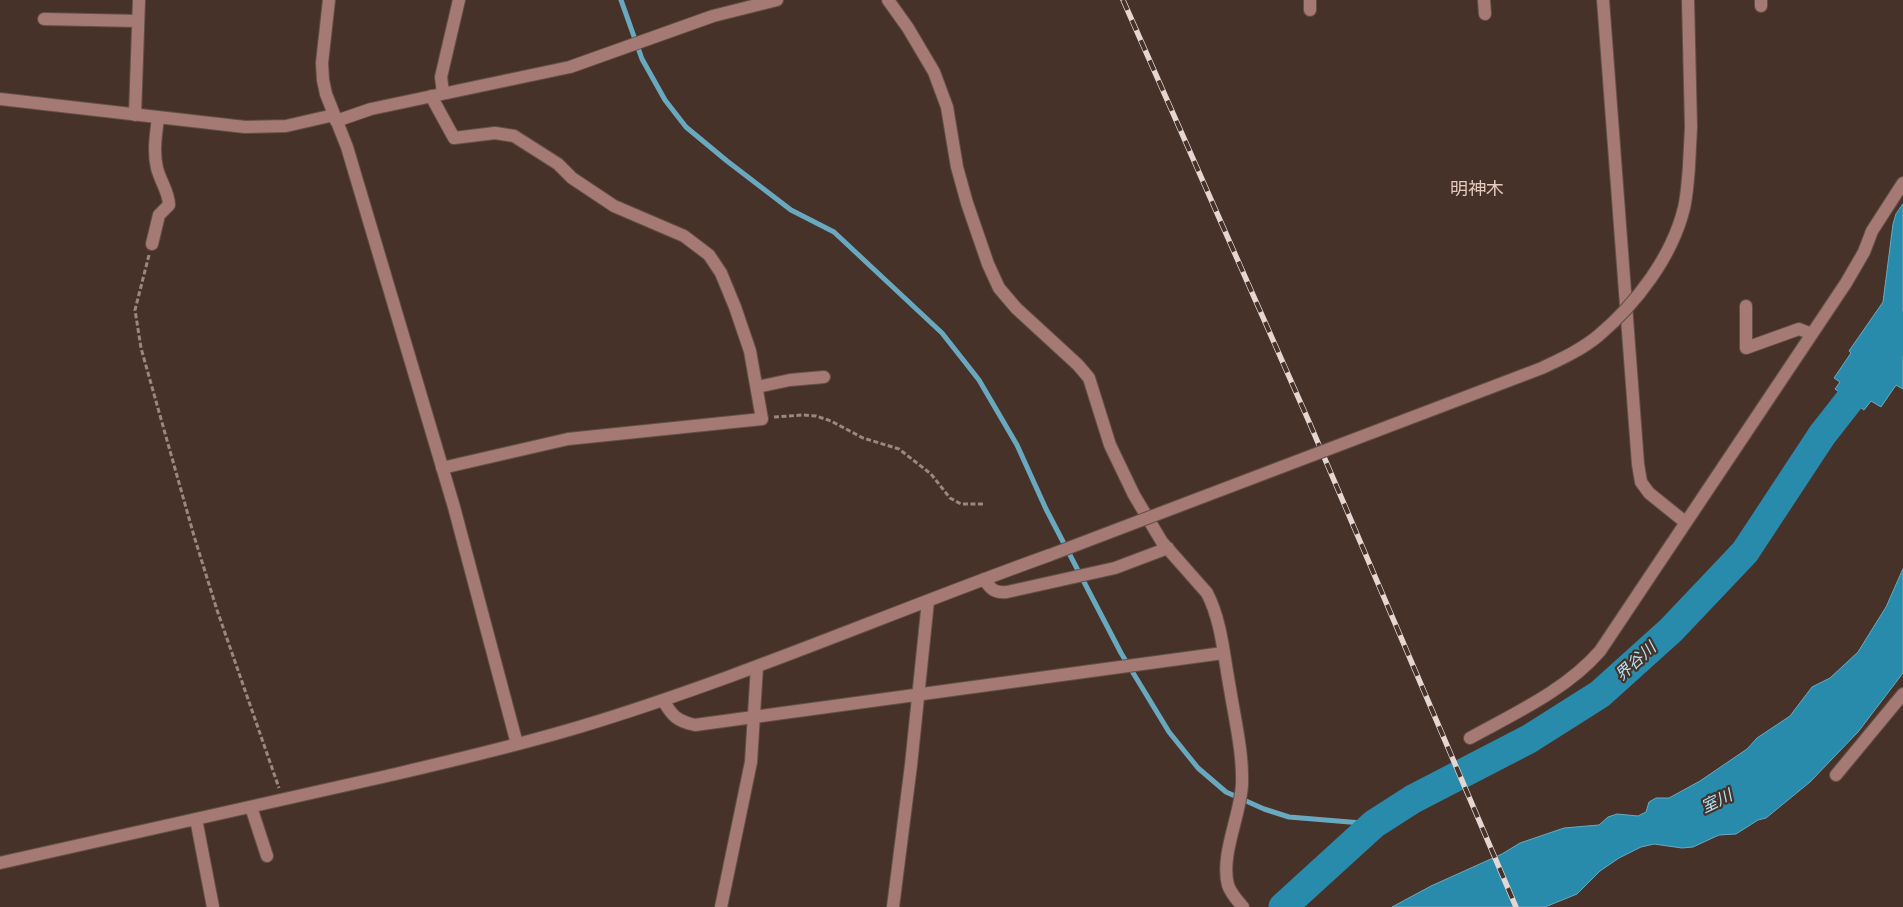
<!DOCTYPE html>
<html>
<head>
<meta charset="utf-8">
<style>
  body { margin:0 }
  canvas { display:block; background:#473229 }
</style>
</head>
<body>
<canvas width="1903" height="907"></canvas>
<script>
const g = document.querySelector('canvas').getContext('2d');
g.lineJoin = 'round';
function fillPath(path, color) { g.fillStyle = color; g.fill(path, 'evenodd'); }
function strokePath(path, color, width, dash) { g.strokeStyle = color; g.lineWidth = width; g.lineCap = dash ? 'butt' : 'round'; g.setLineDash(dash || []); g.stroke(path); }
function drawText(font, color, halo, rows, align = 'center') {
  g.font = font + ' "Fira Sans","Noto Sans JP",sans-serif'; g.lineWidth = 4.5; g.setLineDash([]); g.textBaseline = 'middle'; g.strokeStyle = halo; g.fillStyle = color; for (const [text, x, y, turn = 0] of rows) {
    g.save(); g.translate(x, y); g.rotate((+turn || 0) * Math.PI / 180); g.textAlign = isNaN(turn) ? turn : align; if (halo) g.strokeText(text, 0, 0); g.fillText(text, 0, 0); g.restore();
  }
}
const water = new Path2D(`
  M1903,204V389L1896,385L1881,407L1871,401L1864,410L1835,389L1840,382L1834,378L1851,353L1849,351L1883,302L1893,224L1896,214Z
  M1903,569V673L1858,732L1833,758L1810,782L1766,818L1758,820L1736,834L1719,835L1693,847L1682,848L1654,844L1641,847L1619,858L1600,871L1577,894L1545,907H1392L1431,886L1502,854L1520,843L1564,828L1599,825L1608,817L1617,814L1638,816L1646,812L1649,802L1656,798H1669L1700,781L1747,749L1757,738L1790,716L1812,687L1830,678L1858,652L1886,607Z`);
fillPath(water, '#298bac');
strokePath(water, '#69a9bf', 1);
strokePath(new Path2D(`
  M621,0L642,59L665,100L686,127L727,161L791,210L834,232L942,333L979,380L1017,445L1046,509L1121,653L1169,732L1198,768L1226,792L1264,809L1289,817L1374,824`), '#69a9bf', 5);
strokePath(new Path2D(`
  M1283,907L1374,824L1413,799L1529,739L1600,694L1671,630L1745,552L1822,435L1894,343L1903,325`), '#298bac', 29);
const minor = new Path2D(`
  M329,0L322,63L323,80L326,94L347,147L454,507L517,744
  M888,0L908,28L934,72L947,107L957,167L967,203L988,264L999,288L1016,308L1078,365L1089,378L1110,445L1134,495L1162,542L1207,593C1222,622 1224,658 1230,689C1235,720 1243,753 1242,784C1241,814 1220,855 1228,885C1231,894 1237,900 1243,907
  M1484,0L1485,14
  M1603,0L1638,464L1641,482L1649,493L1685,522
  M1688,0L1691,127L1689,166
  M1761,6V0
  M1310,10V0
  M44,19L138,21
  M443,93L441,77L459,0
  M431,96L454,138L495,133L514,136L558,164L572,178L614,206L684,236L709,255L721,273L735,307L750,351L762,419L568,439L442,468
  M0,99L245,127L286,126L334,115
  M135,115L139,0
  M336,121L371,109L570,67L713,16L777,0
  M152,244L159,215L169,205C169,192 160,181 157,168C153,152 156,134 158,118
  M1746,306V348L1799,329L1812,334
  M757,387L790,380L824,377
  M984,579C991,590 995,593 1007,592L1115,568L1168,548
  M663,700C672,716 677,721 695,725L1223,653
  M1470,738C1515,713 1566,690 1600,651L1846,283L1864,252L1872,231L1903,183
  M1836,775L1903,694
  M251,807L267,856
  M196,819L213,907
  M0,863C129,833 258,806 387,776C451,761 516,746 579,727C739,679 893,611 1050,555
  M721,907L751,762L757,666
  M893,907L911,765L928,601`);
strokePath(minor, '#645048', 14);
strokePath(new Path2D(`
  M149,255L135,310L141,348L194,536L217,610L279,788
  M774,417L803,415L816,416L831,421L863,438L899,449L931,474L950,498L961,504H985`), '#998780', 3, [5, 2.5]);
strokePath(minor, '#a67a74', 12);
const rail = new Path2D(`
  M1123,0L1310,424L1516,907`);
strokePath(rail, '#e6d6d1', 5.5);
strokePath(rail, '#473229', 4, [11]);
const minorBridge = new Path2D(`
  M1050,555L1542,368C1561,359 1581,350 1598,336C1636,304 1672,257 1684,208C1687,195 1688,180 1689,166`);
strokePath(minorBridge, '#645048', 14, []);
strokePath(minorBridge, '#a67a74', 12);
drawText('italic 16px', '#afe4fa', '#473229', [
  ["界谷川",1636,662,-42],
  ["室川",1717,802,-26]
]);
drawText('18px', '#e5c9be', '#473229', [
  ["明神木",1477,190]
]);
</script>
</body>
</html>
